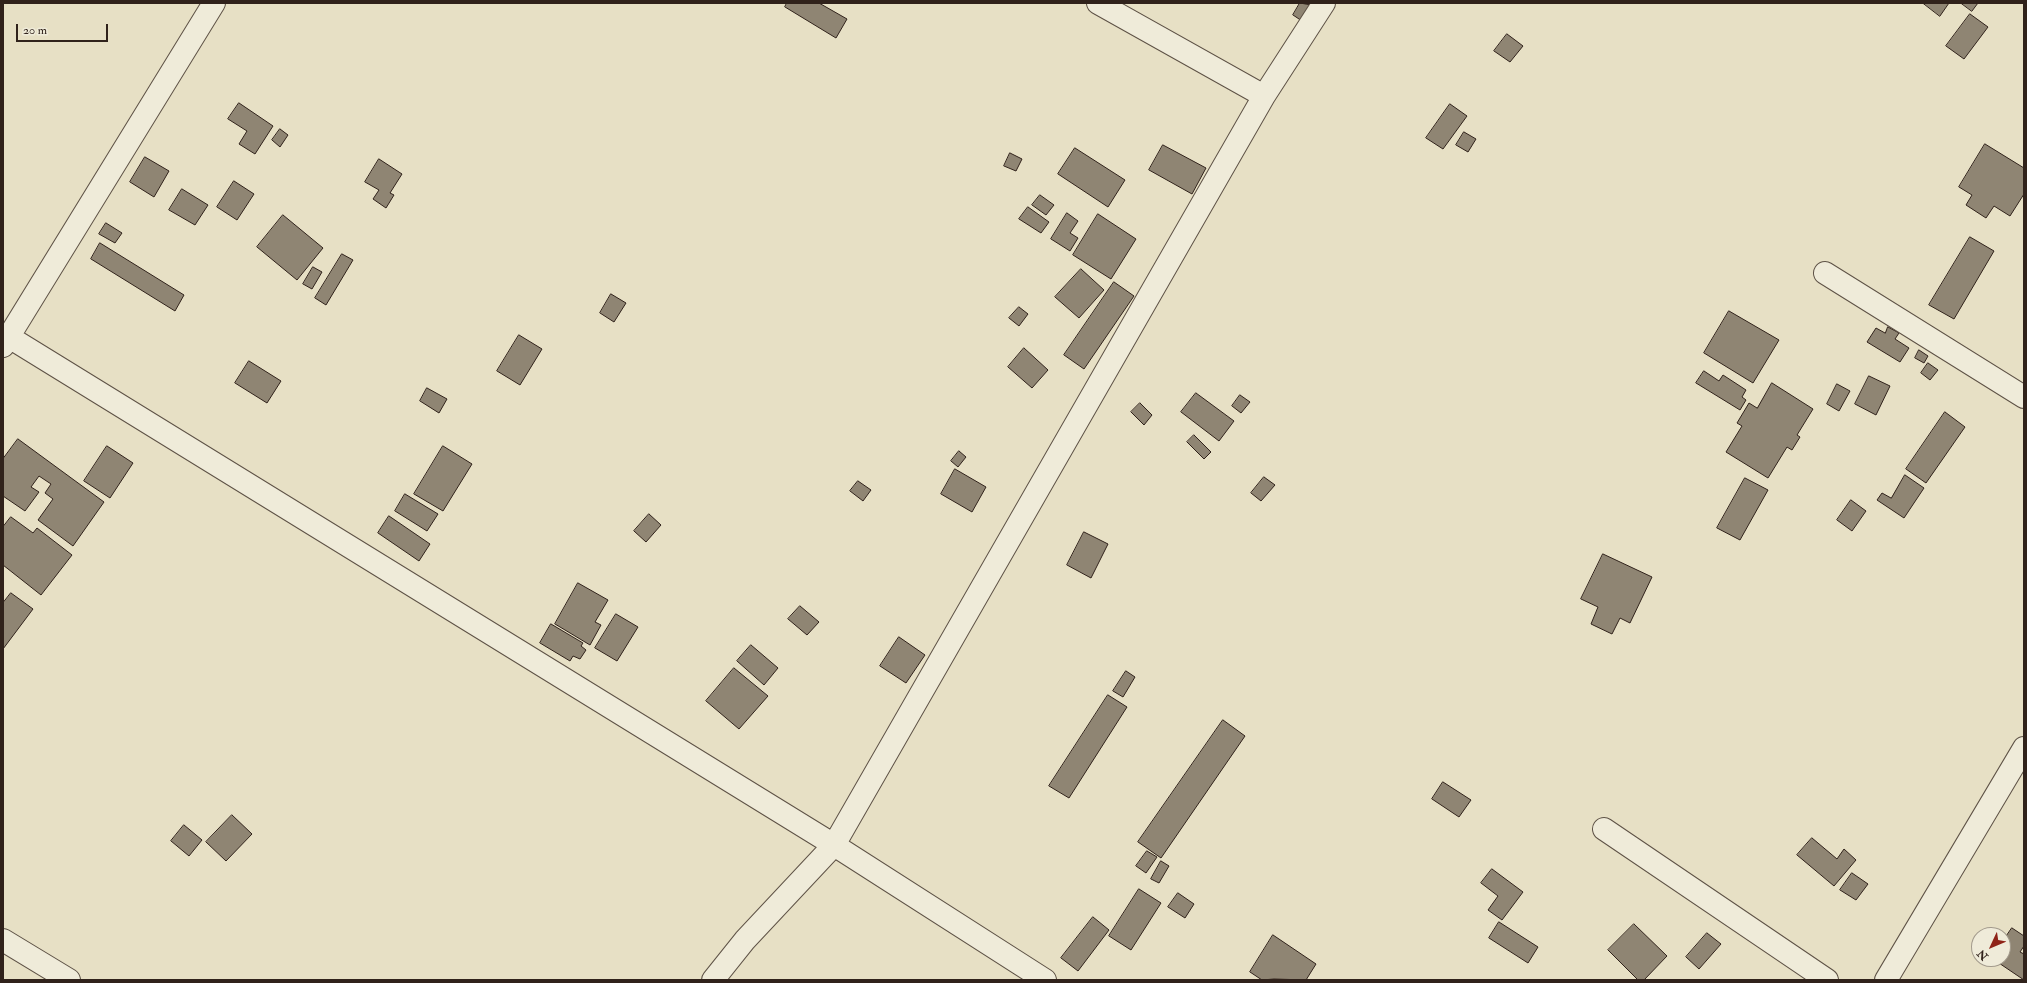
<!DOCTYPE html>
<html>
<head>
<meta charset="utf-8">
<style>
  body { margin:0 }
  #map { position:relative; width:2027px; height:983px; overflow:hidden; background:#e7e0c5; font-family:"IM FELL Double Pica",serif }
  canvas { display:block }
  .frame { position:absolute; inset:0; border:4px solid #30221b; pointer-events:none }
  .north { position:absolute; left:1971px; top:927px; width:40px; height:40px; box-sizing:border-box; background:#efebd9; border:1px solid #a39b8d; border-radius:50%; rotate:226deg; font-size:11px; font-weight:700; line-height:16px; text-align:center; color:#30221b }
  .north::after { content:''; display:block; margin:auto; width:14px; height:18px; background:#8f2418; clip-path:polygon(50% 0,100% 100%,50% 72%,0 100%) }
  .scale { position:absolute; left:16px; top:24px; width:92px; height:18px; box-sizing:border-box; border:2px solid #30221b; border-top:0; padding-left:5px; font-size:12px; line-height:14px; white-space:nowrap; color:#30221b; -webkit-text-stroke:3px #efebd9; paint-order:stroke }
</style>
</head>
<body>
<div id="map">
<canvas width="2027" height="983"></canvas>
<div class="frame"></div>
<div class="north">N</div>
<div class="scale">20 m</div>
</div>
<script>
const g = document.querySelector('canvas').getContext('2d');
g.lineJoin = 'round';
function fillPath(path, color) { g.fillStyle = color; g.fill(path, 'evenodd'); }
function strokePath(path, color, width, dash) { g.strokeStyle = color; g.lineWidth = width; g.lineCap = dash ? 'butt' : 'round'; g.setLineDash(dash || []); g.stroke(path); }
const building = new Path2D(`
  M787,3H819L847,19L836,38L785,7Z
  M1300,3L1311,5L1302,21L1293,15Z
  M1923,3H1949L1940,16Z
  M1961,3H1978L1972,11Z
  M1970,14L1988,27L1964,59L1946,46Z
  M1507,34L1523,46L1510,62L1494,51Z
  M239,103L273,126L255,154L239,144L247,131L228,119Z
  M1450,104L1467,116L1443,149L1426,138Z
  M280,129L288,135L280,147L272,140Z
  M1464,132L1476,139L1468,152L1456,145Z
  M1985,144L2024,168V194L2010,216L1994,206L1986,218L1966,205L1972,195L1959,187Z
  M1163,145L1206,168L1192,194L1149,170Z
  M1075,148L1125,180L1108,207L1058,174Z
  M1010,153L1022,159L1016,171L1004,166Z
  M145,157L169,171L154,197L130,182Z
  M379,159L402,174L390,193L394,195L386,208L373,199L379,190L365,182Z
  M234,181L254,194L237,220L217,207Z
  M182,189L208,205L195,225L169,210Z
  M1040,195L1054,205L1046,215L1032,205Z
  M1028,207L1049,222L1041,233L1019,219Z
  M1067,213L1078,221L1070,233L1078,238L1070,251L1051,239Z
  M1098,214L1136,239L1111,279L1073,255Z
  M283,215L323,248L297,280L257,247Z
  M106,223L122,233L115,243L99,234Z
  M1970,237L1994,251L1954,319L1929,305Z
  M100,243L184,295L175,311L91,259Z
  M342,254L353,260L326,305L315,298Z
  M313,267L322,272L312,289L303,284Z
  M1081,269L1104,290L1079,318L1055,297Z
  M1114,282L1134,296L1084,369L1064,355Z
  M611,294L626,303L614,322L600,313Z
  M1019,307L1028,314L1019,326L1009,318Z
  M1729,311L1779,340L1753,383L1704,353Z
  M1888,327L1899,333L1895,339L1909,348L1900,362L1867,342L1876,328L1885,333Z
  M519,335L542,349L520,385L497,371Z
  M1024,348L1048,370L1032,388L1008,367Z
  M1919,350L1928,356L1924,363L1915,358Z
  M249,361L281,381L267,403L235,383Z
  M1928,363L1938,370L1930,380L1921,373Z
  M1704,371L1719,381L1723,375L1746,390L1742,397L1746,400L1740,410L1696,383Z
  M1869,376L1890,386L1876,415L1855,404Z
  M1772,383L1813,409L1797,435L1800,437L1792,450L1787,447L1768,478L1726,452L1742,426L1737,423L1749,403L1757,408Z
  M1837,384L1850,391L1839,411L1827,404Z
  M427,388L447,399L439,413L420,401Z
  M1196,393L1234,421L1219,441L1181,412Z
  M1240,395L1250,402L1241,413L1232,406Z
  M1140,403L1152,415L1144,425L1131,412Z
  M1945,412L1965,427L1926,483L1906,469Z
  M1194,435L1211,452L1204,459L1187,442Z
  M18,439L104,502L73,546L38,520L53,499L45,493L51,484L39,476L31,487L39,492L25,511L3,496V459Z
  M107,446L133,463L110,498L84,481Z
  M443,446L472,464L443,511L414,494Z
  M959,451L966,457L958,467L951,461Z
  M955,469L986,487L972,512L941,494Z
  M1905,475L1924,488L1904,518L1877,500L1882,493L1891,498Z
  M1264,477L1275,485L1261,501L1251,493Z
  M1745,478L1768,490L1740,540L1717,528Z
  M858,481L871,490L863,501L850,491Z
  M405,494L438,514L427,531L395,511Z
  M1851,500L1866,511L1852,531L1837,520Z
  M649,514L661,525L646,542L634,531Z
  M389,516L430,544L419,561L378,533Z
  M11,517L33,533L37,528L72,555L41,595L3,565V527Z
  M1084,532L1108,544L1091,578L1067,565Z
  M1603,554L1652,577L1630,623L1620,618L1612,634L1591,624L1598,607L1581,599Z
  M578,583L608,600L595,622L601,625L590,645L555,624Z
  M11,593L33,609L3,649V603Z
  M800,606L819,622L807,635L788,619Z
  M616,614L638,627L617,661L595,648Z
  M551,624L583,643L581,646L586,650L580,659L573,656L570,661L540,643Z
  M899,637L925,655L906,683L880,666Z
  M751,645L778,668L764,685L737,661Z
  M734,668L768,696L739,729L706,701Z
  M1126,671L1135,677L1123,697L1113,691Z
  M1108,695L1127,707L1069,798L1049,786Z
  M1223,720L1245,736L1161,858L1138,842Z
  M1443,782L1471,800L1459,817L1432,799Z
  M232,815L252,834L226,861L206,842Z
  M184,825L202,840L189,856L171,841Z
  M1812,838L1837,859L1844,849L1856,860L1834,886L1797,855Z
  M1147,851L1157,857L1146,873L1136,866Z
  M1161,861L1169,866L1159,883L1151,879Z
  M1492,869L1523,892L1502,920L1488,910L1498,896L1481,883Z
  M1852,873L1868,884L1856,900L1840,890Z
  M1139,889L1161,903L1131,950L1109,936Z
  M1178,893L1194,904L1185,918L1168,907Z
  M1093,917L1109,930L1078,971L1061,958Z
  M1499,922L1538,947L1528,963L1489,938Z
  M1634,924L1667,956L1644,980H1638L1608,950Z
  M2012,928L2024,936V946L2020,952L2024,954V980L1993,959H2003V941Z
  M1707,933L1721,944L1699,969L1686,957Z
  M1273,935L1316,964L1306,980L1274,979L1262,980L1250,972Z`);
fillPath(building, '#8f8573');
strokePath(building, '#30221b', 1);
const minor = new Path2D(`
  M1098,3L1264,96
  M1825,273L2024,397
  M9,337L834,845L1045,980
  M3,346L214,3
  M1604,829L1827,980
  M3,940L69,980
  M713,980L745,940L834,845L1264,96L1324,3
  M1886,980L2024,748`);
strokePath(minor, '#5e5246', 24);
strokePath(minor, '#efebd9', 22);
</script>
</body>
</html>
